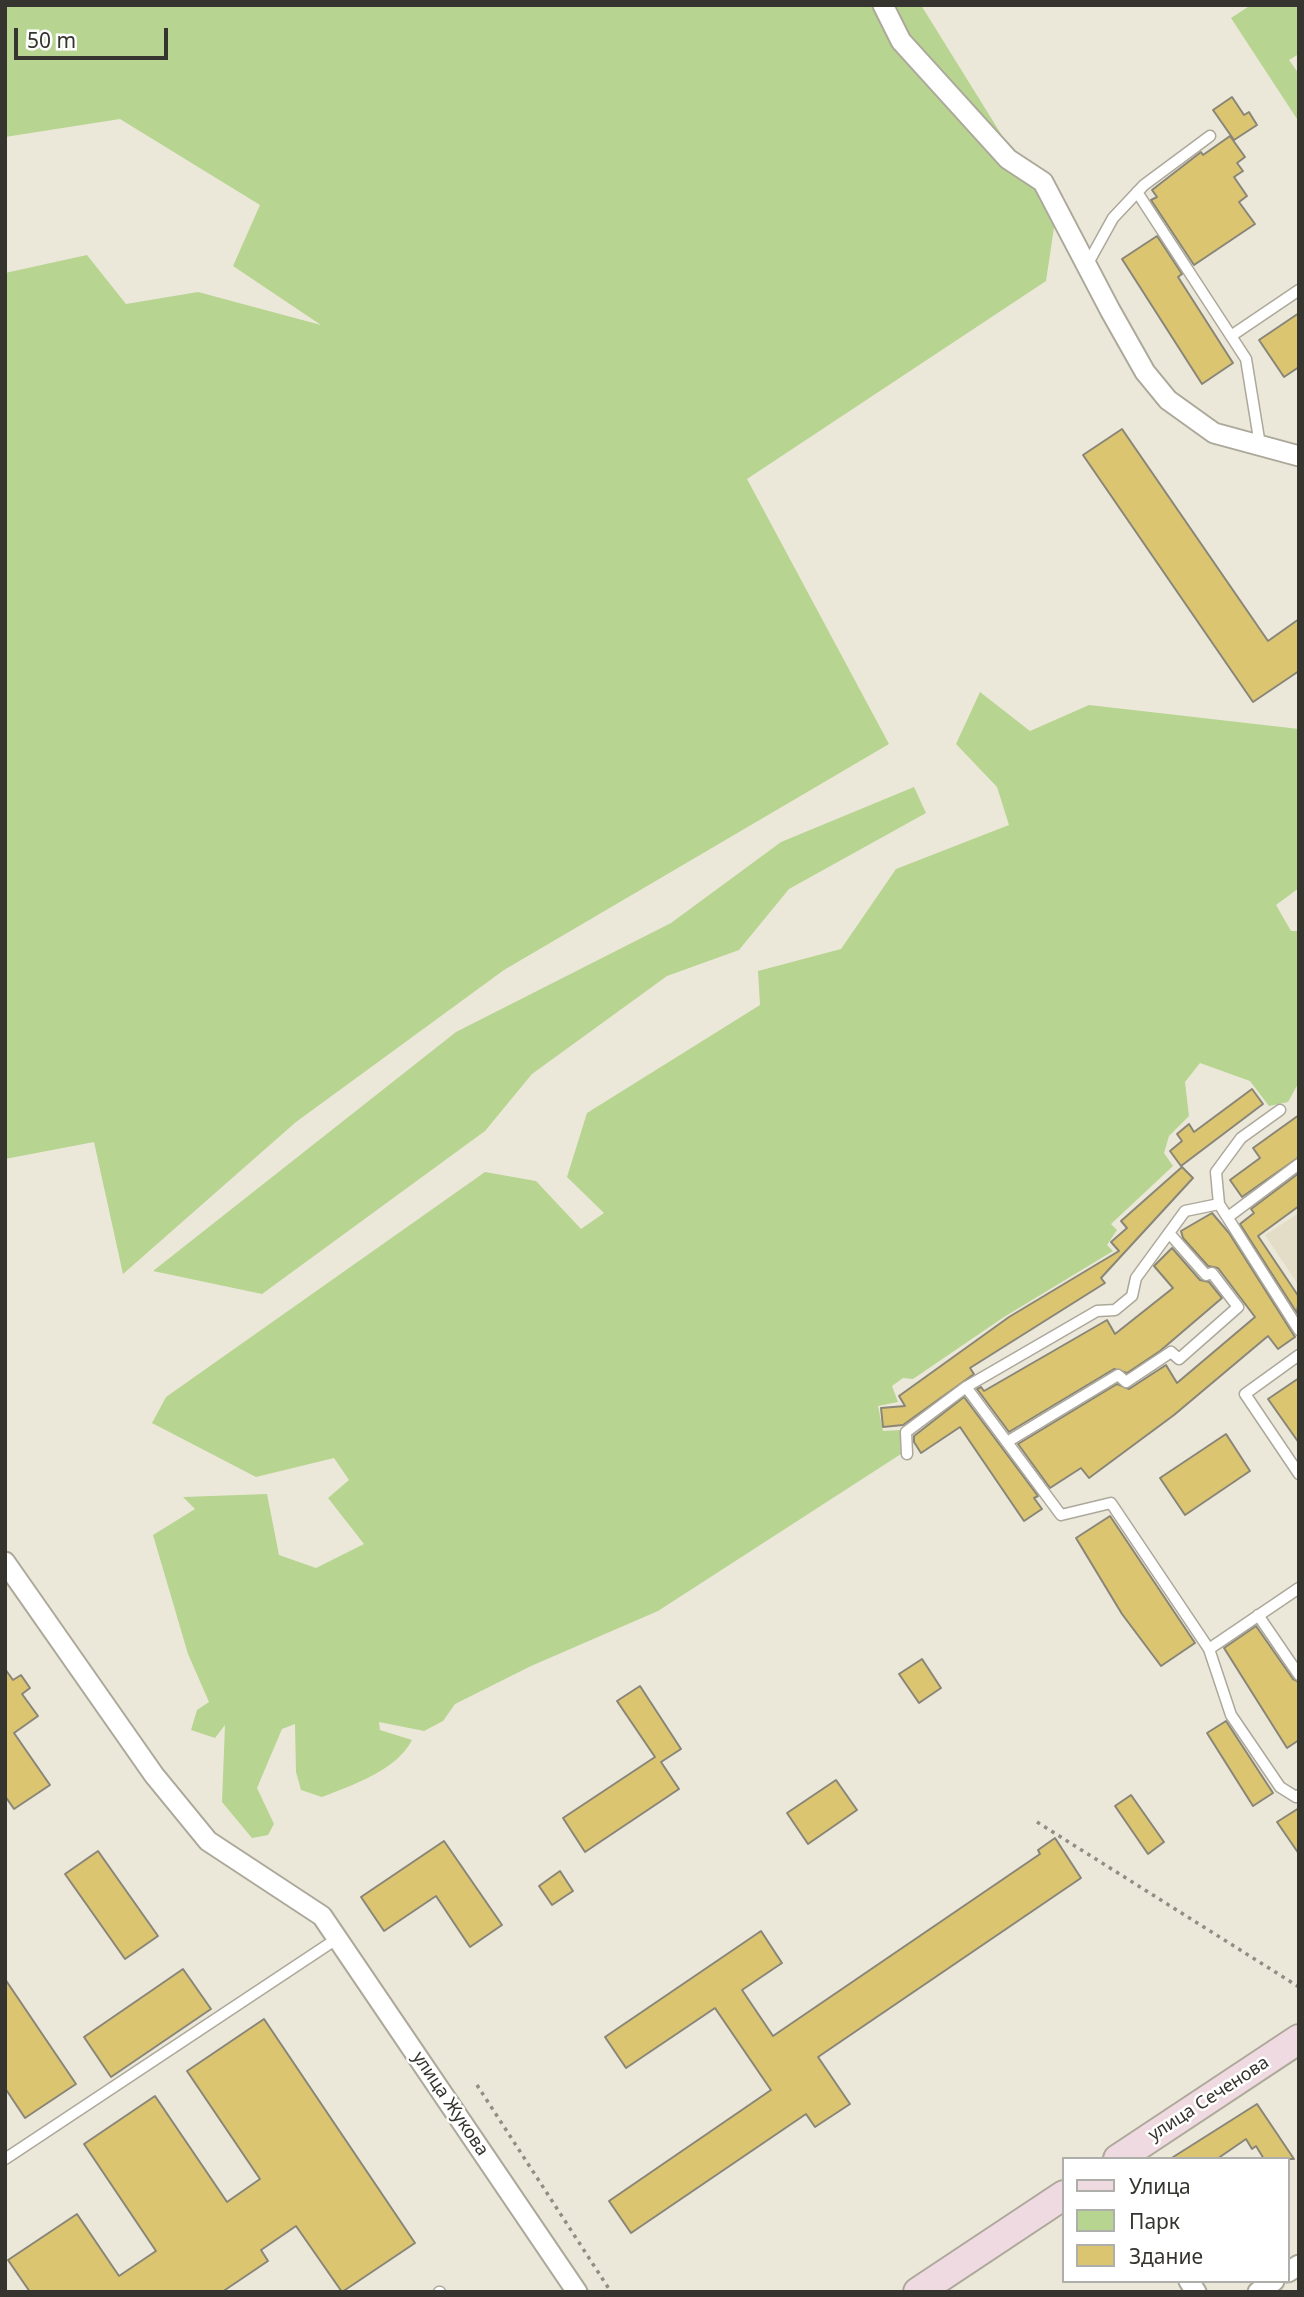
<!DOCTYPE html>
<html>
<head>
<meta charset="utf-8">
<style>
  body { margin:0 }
  #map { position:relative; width:1304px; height:2297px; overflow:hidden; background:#ece8d9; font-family:"Noto Sans",sans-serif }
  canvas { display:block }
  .frame { position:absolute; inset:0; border:7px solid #35342e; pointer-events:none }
  .legend { position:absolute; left:1062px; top:2157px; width:228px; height:126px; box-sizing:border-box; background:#fff; border:2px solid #aeaeab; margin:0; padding:9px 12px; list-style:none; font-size:21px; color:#35342e }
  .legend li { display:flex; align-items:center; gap:14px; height:35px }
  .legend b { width:35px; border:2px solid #aeaeab }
  .scale { position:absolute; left:14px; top:28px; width:154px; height:32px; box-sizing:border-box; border:4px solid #35342e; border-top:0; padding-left:9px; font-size:21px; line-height:24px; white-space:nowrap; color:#35342e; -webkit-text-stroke:5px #fff; paint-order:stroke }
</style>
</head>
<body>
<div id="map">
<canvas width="1304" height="2297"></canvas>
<div class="frame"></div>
<ul class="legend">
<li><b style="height:9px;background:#f0dae1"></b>Улица</li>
<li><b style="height:19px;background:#b7d491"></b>Парк</li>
<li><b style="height:19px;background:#dcc571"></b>Здание</li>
</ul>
<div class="scale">50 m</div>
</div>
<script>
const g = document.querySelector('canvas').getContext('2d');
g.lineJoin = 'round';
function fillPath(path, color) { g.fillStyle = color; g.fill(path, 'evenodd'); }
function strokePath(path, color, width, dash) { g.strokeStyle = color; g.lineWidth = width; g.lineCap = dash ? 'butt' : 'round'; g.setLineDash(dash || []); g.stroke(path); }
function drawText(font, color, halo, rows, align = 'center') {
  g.font = font + ' "Noto Sans",sans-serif'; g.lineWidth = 5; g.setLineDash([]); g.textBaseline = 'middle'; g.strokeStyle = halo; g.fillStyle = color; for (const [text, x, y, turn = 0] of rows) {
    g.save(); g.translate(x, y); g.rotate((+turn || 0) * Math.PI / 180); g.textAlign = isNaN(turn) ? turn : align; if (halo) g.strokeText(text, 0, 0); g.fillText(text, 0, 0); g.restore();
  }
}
fillPath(new Path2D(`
  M1299,1213V1286L1265,1235Z`), '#e3ddc7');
fillPath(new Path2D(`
  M5,5H921L1055,221L1046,281L747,479L889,744L504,970L296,1122L123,1274L94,1142L5,1159V273L87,255L126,304L198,292L321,325L233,266L260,205L120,119L5,137Z
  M1251,5H1299V54L1289,60L1299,74V122L1231,18Z
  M980,692L1030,731L1089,705L1299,729V888L1276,905L1291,931H1299V1082L1288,1102L1269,1106L1250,1081L1200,1063L1185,1082L1189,1116L1169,1136L1164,1153L1173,1166L1111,1224L1117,1230L1107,1245L1113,1251L1004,1317L913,1379L903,1378L892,1386L898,1402L878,1406L883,1431L900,1430L901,1454L658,1611L531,1666L455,1704L443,1721L424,1731L379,1722L380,1730L412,1740C397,1770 353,1785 322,1797L301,1790L296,1772L295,1724L282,1729L257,1788L274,1824L268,1835L252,1838L222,1802L225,1725L215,1738L191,1730L197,1710L209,1702L188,1654L153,1535L195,1509L183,1497L267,1494L279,1555L316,1568L364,1544L328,1498L349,1480L334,1458L256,1477L152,1423L166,1397L485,1172L536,1181L581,1229L604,1213L567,1177L587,1113L760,1005L758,971L841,949L896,869L1009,825L997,787L956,744Z
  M914,787L926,813L789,889L739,950L667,976L532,1074L485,1131L262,1294L153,1271L456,1032L671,923L781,842Z`), '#b7d491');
const building = new Path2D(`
  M1232,97L1244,115L1249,112L1257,125L1234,140L1213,110Z
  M1230,136L1245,157L1237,163L1243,171L1234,177L1247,196L1239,202L1255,224L1194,265L1151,200L1157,197L1152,190L1201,152L1203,155Z
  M1157,236L1182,274L1178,277L1233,363L1202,384L1122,259Z
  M1299,313V367L1284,377L1259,340Z
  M1122,429L1268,641L1299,619V671L1253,702L1083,455Z
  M1252,1089L1263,1104L1181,1166L1170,1151L1182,1141L1177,1134L1189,1124L1194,1132Z
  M1299,1115V1157L1242,1197L1230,1180L1260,1158L1253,1148Z
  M1182,1167L1193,1178L1101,1278L1105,1283L970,1368L974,1374L903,1425L883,1427L881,1408L905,1406L899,1396L1009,1317L1119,1251L1111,1242L1127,1228L1121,1221Z
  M1299,1173V1206L1258,1236L1299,1297L1297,1313L1240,1224L1254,1213L1251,1209Z
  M1212,1213L1229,1233L1295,1337L1278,1349L1268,1336L1174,1415L1089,1478L1081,1468L1050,1488L1018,1444L1117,1384L1129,1389L1166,1365L1177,1383L1255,1317L1218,1268L1208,1266L1183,1238L1181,1231Z
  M1172,1248L1200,1280L1209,1282L1222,1298L1160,1351L1127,1373L1114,1369L1009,1432L977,1389L981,1387L984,1391L1107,1320L1115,1334L1173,1288L1154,1266Z
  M1299,1378V1443L1268,1399Z
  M964,1397L1038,1496L1034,1498L1042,1509L1024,1521L960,1427L921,1453L914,1442V1436Z
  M1226,1434L1250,1471L1185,1515L1160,1478Z
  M1110,1516L1195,1643L1161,1666L1122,1614L1076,1538Z
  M1256,1626L1293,1679L1299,1682V1740L1287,1748L1224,1648Z
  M922,1659L941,1688L919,1703L899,1674Z
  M5,1669L13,1680L21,1675L30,1688L22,1694L38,1716L14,1733L50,1785L14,1809L5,1796Z
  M640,1686L681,1749L661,1762L679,1789L585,1852L563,1818L655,1757L617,1701Z
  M1226,1721L1273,1793L1253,1806L1207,1733Z
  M836,1780L857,1810L808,1844L787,1813Z
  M1131,1795L1164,1842L1148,1854L1115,1806Z
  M1299,1808V1854L1277,1822Z
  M1055,1838L1081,1878L818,2057L850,2104L815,2127L806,2114L631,2233L609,2201L771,2090L715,2008L626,2068L605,2037L761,1931L782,1963L742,1990L773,2036L1040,1854L1038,1850Z
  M444,1841L502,1925L470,1947L436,1896L384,1931L361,1897Z
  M98,1851L158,1936L125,1959L65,1874Z
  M560,1871L573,1891L552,1905L539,1886Z
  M183,1969L211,2009L111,2077L84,2037Z
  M5,1979L76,2084L25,2118L5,2088Z
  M264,2019L415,2243L342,2292L296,2226L261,2250L268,2261L222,2292H30L8,2260L77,2214L119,2276L156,2251L84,2144L155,2096L227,2202L260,2179L187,2071Z
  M1257,2104L1294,2159H1264L1256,2146L1252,2149L1246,2139L1217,2159H1170Z`);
fillPath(building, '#dcc571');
strokePath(building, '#898678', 2);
const lane = new Path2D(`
  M1137,192L1246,359L1260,445
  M1087,265L1113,218L1144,185L1210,136
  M1231,336L1299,290
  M1219,1204L1216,1172L1241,1138L1280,1110
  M1228,1217L1299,1164
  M1299,1330L1219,1204L1185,1211L1136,1278L1132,1296L1115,1310L1097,1311L966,1387L1061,1515L1111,1503L1209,1649L1231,1715L1280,1787L1296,1797L1299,1795
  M1299,1355L1245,1394L1299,1474
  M1007,1442L1118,1375L1126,1382L1171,1352L1179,1359L1238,1307L1212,1273L1206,1275L1169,1233
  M907,1454L906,1432L966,1387
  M1258,1615L1299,1675
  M1209,1649L1299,1588
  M5,2159L338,1938
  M439,2292H440`);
const street = new Path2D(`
  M883,5L901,41L1008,159L1043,182L1110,310L1145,372L1168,400L1214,433L1299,456
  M5,1562L154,1775L208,1841L322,1916L577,2292
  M1288,2272L1299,2265
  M1189,2281L1196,2292
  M1258,2292L1274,2281`);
const secondary = new Path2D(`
  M1118,2159L1299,2039
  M918,2292L1064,2195`);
strokePath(lane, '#aca89a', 13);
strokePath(street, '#aca89a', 23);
strokePath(secondary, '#aca89a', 32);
strokePath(new Path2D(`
  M1037,1822L1299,1987
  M477,2085L611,2292`), '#908e83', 3.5, [3.5, 5]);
strokePath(lane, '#fff', 10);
strokePath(street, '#fff', 19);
strokePath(secondary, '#f0dae1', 28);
drawText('18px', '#35342e', '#fff', [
  ["улица Сеченова",1209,2099,-33],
  ["улица Жукова",450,2104,56]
]);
</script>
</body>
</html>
